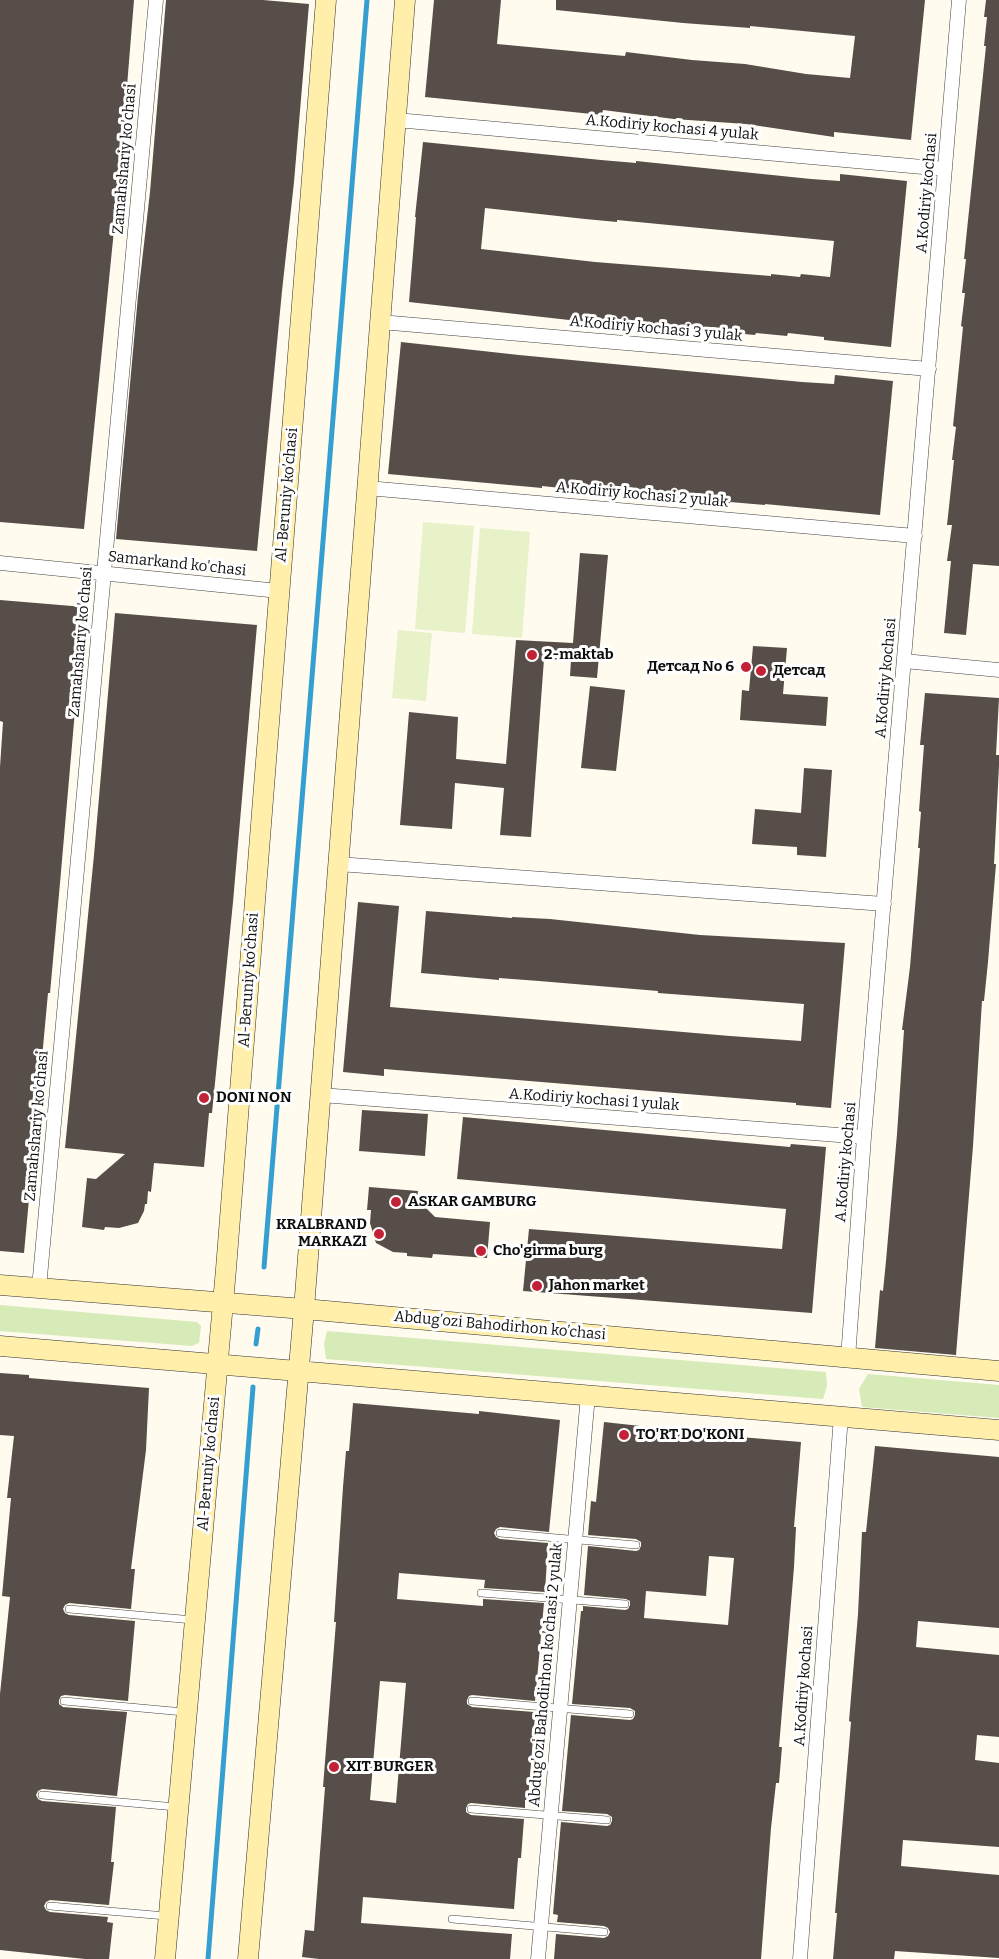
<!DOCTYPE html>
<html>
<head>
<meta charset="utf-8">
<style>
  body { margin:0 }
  canvas { display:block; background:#fffbef }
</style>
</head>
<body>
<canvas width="999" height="1959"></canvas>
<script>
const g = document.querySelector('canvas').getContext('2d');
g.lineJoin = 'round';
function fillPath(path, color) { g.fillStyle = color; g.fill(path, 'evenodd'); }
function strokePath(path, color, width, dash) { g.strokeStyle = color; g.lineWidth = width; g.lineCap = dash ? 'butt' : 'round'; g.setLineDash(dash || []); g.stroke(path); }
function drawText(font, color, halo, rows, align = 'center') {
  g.font = font + ' Bitter,serif'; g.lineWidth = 6; g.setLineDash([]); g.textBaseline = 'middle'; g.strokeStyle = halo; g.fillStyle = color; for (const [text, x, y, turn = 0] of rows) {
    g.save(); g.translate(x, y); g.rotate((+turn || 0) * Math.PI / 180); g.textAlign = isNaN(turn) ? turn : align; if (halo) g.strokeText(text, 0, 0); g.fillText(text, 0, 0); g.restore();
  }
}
fillPath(new Path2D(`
  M0,1305L197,1322L201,1326L199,1343L192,1346L0,1331Z
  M327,1331L826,1372L827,1386L823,1399L326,1359L324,1344Z
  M868,1374L999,1385V1418L862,1407L859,1389Z`), '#d6ebb7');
fillPath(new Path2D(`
  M423,522L474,526L465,633L415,629Z
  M480,528L530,532L522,638L472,634Z
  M398,630L432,633L426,701L392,698Z`), '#e7f2c9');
strokePath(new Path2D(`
  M264,1267L367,0
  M256,1344L258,1329
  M208,1959L253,1387`), '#369fd2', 5);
fillPath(new Path2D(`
  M0,0H134L121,160L84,529L0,522Z
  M166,0H263L309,4L294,182L282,291L257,551L116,539L138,296L150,192Z
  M434,0H501L497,44L625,56L626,52L692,60L745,64L806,74L850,78L855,36L750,26V28L683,23L556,10V0H925L911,140L834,132V137L746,124L674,119L603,110L602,115L425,97Z
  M986,0H999V566L973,564L966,635L944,633L951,561H947L952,525H947L954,460H952L956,427L953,426L963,327L961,326L965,293H962L966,259H964L986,46H984L987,17H984Z
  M423,142L601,160L636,163V161L811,179L840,181V174L907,181L891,347L824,340V337L788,333L787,336L756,333L755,335L612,322L578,321L409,302L416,217H415ZM485,208L585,219L617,222V220L834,241L830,277L801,274L800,277L771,274V276L595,262L481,249Z
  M401,342L519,355L802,382L834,384L835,375L893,381L880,515L765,504V505L730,502V503L657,495V496L617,492V494L542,486V488L388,474Z
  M580,553L608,555L597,678L570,676L571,660L544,659L531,837L500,835L504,788L455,783L452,829L400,825L409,712L458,717L456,759L506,764L516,640L573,643Z
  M0,600L84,607L60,883L50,993H48L24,1253L0,1251V767L3,722L0,721Z
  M115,613L257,625L233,902L212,1113H209L204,1167L154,1163L151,1192L148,1191L147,1204H145L144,1211L138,1223L119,1228L105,1227L104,1230L82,1227L87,1178L96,1179L125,1154L65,1148L94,855Z
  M753,646L787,648L783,694L828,697L826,726L740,720L742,690L749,691Z
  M590,686L625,690L616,771L581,768Z
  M925,693L999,698L996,755H999V766L994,864H996L988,962L984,1001H982L973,1146L956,1355L875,1348L880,1290L883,1291L886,1261L897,1134L904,1030H902L910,967L920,848H918L921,812L919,811L924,745H920Z
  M804,768L832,770L826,857L797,855V847L752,844L755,809L801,813Z
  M358,902L399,906L390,1007L730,1036L801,1041L804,1004L658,993V991L539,981L499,978V980L421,973L426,911L512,918V917L550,919L700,935L845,943L831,1108L796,1105V1103L384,1069V1076L343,1072Z
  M362,1110L428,1114L425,1156L359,1151Z
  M463,1117L790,1147L791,1144L826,1147L812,1313L523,1291L529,1229L782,1249L786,1209L457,1179Z
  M369,1187L418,1191L417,1199L435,1217L490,1222L487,1258L433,1254L432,1258L407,1256V1253L393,1252L376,1243L370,1223L371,1210H367Z
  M0,1373L29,1375V1378L149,1388L146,1450L131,1569H135L131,1609L69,1603L65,1605L63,1609L65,1613L69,1615L135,1621L128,1701L65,1695L61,1696L59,1700V1704L63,1707L127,1712L117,1796L42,1789L38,1791L36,1795L38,1799L42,1801L116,1807L111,1862H114L109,1905L50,1900L46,1902L44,1906L46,1910L50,1912L108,1917L107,1922L113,1923L109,1959H85L0,1950V1694L10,1597L2,1596L11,1498H7L14,1436L0,1435Z
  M353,1403L479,1414V1411L560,1420L549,1532L500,1527L496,1529L494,1533L496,1537L500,1539L548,1543L545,1592L484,1588L485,1580L399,1573L397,1599L483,1606V1599L544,1603L535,1701L472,1695L469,1696L467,1700V1704L472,1707L534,1712L535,1715L528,1800H525V1808L471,1803L468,1804L466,1808V1812L471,1815L524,1819L521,1858H518L514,1909L363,1897L361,1923L512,1934L510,1959H319L302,1957L305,1930L314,1931L325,1787H323L336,1622H334L343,1487L346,1451H349ZM380,1681L406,1683L396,1803L370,1800Z
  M604,1422L740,1437L801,1442L794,1527H796L794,1567L779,1747H782L779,1783H776L771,1828L761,1959H554L556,1934L604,1938L608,1936L610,1932L608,1928L604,1926L557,1922L558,1915L553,1914L561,1822L607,1826L610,1825L612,1821V1817L607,1814L562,1811L571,1715L630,1720L633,1719L635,1715V1711L630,1708L572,1704L581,1611H583V1606L625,1610L628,1609L630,1605V1601L626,1599L584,1595L588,1546L636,1551L639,1550L641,1546V1542L636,1539L588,1535L591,1501L596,1502ZM709,1556L734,1558L728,1625L644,1618L646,1591L706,1596Z
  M875,1446L999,1457V1628L918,1621L916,1647L999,1655V1737L977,1735L975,1760L999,1763V1847L903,1840L901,1866L999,1875V1958L895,1951L894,1959H833L837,1913H835L851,1722L849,1721L858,1614L862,1532H866Z`), '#574e4a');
const service = new Path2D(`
  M500,1533L636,1545
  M481,1593L625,1604
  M69,1609L193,1620
  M64,1701L184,1712
  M472,1701L630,1714
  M42,1795L176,1807
  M471,1809L607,1820
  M50,1906L166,1916
  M452,1919L604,1932`);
const minor = new Path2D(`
  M396,120L945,169
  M380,322L929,369
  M367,488L915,536
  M0,563L279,591
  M904,661L999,670
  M338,864L884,904
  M321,1095L864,1137
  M39,1288L156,0
  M848,1358L864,1137L959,0
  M538,1959L588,1395
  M800,1959L841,1416`);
const secondary = new Path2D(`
  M0,1285L304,1309L999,1371
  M0,1346L999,1430
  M165,1959L226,1269L326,0
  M248,1959L304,1309L405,0`);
strokePath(service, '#414141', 8);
strokePath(minor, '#414141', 15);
strokePath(secondary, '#303030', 21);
strokePath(service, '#fff', 7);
strokePath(minor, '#fff', 14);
strokePath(secondary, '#ffefaa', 20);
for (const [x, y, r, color] of [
  [532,655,6,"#c32135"],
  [746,667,6,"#c32135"],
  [761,671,6,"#c32135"],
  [204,1098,6,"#c32135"],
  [396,1202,6,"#c32135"],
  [379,1234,6,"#c32135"],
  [481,1251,6,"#c32135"],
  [537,1286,6,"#c32135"],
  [624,1435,6,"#c32135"],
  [334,1767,6,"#c32135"]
]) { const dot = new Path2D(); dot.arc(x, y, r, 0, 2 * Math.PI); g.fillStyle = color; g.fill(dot); strokePath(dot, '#fff', 2); }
drawText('15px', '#0e0e0e', '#fff', [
  ["A.Kodiriy kochasi 4 yulak",672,128,5],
  ["Zamahshariy ko'chasi",125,159,-85],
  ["A.Kodiriy kochasi",927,193,-85],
  ["A.Kodiriy kochasi 3 yulak",656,329,5],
  ["Al-Beruniy ko’chasi",287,495,-85],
  ["A.Kodiriy kochasi 2 yulak",642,495,5],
  ["Samarkand ko'chasi",177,564,6],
  ["Zamahshariy ko'chasi",81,642,-85],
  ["A.Kodiriy kochasi",886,678,-85],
  ["Al-Beruniy ko’chasi",249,980,-86],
  ["A.Kodiriy kochasi 1 yulak",594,1100,4],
  ["Zamahshariy ko'chasi",37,1126,-85],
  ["A.Kodiriy kochasi",846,1162,-85],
  ["Abdug’ozi Bahodirhon ko’chasi",500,1326,5],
  ["Al-Beruniy ko’chasi",209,1464,-85],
  ["Abdug’ozi Bahodirhon ko’chasi 2 yulak",546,1675,-85],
  ["A.Kodiriy kochasi",804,1686,-86]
]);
drawText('bold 15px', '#0e0e0e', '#fff', [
  ["2-maktab",544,655],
  ["Детсад No 6",734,667,"right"],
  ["Детсад",773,671],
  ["DONI NON",216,1098],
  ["ASKAR GAMBURG",408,1202],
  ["KRALBRAND",367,1225,"right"],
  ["MARKAZI",367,1242,"right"],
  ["Cho'girma burg",493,1251],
  ["Jahon market",549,1286],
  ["TO'RT DO'KONI",636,1435],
  ["XIT BURGER",346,1767]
], 'left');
</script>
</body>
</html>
